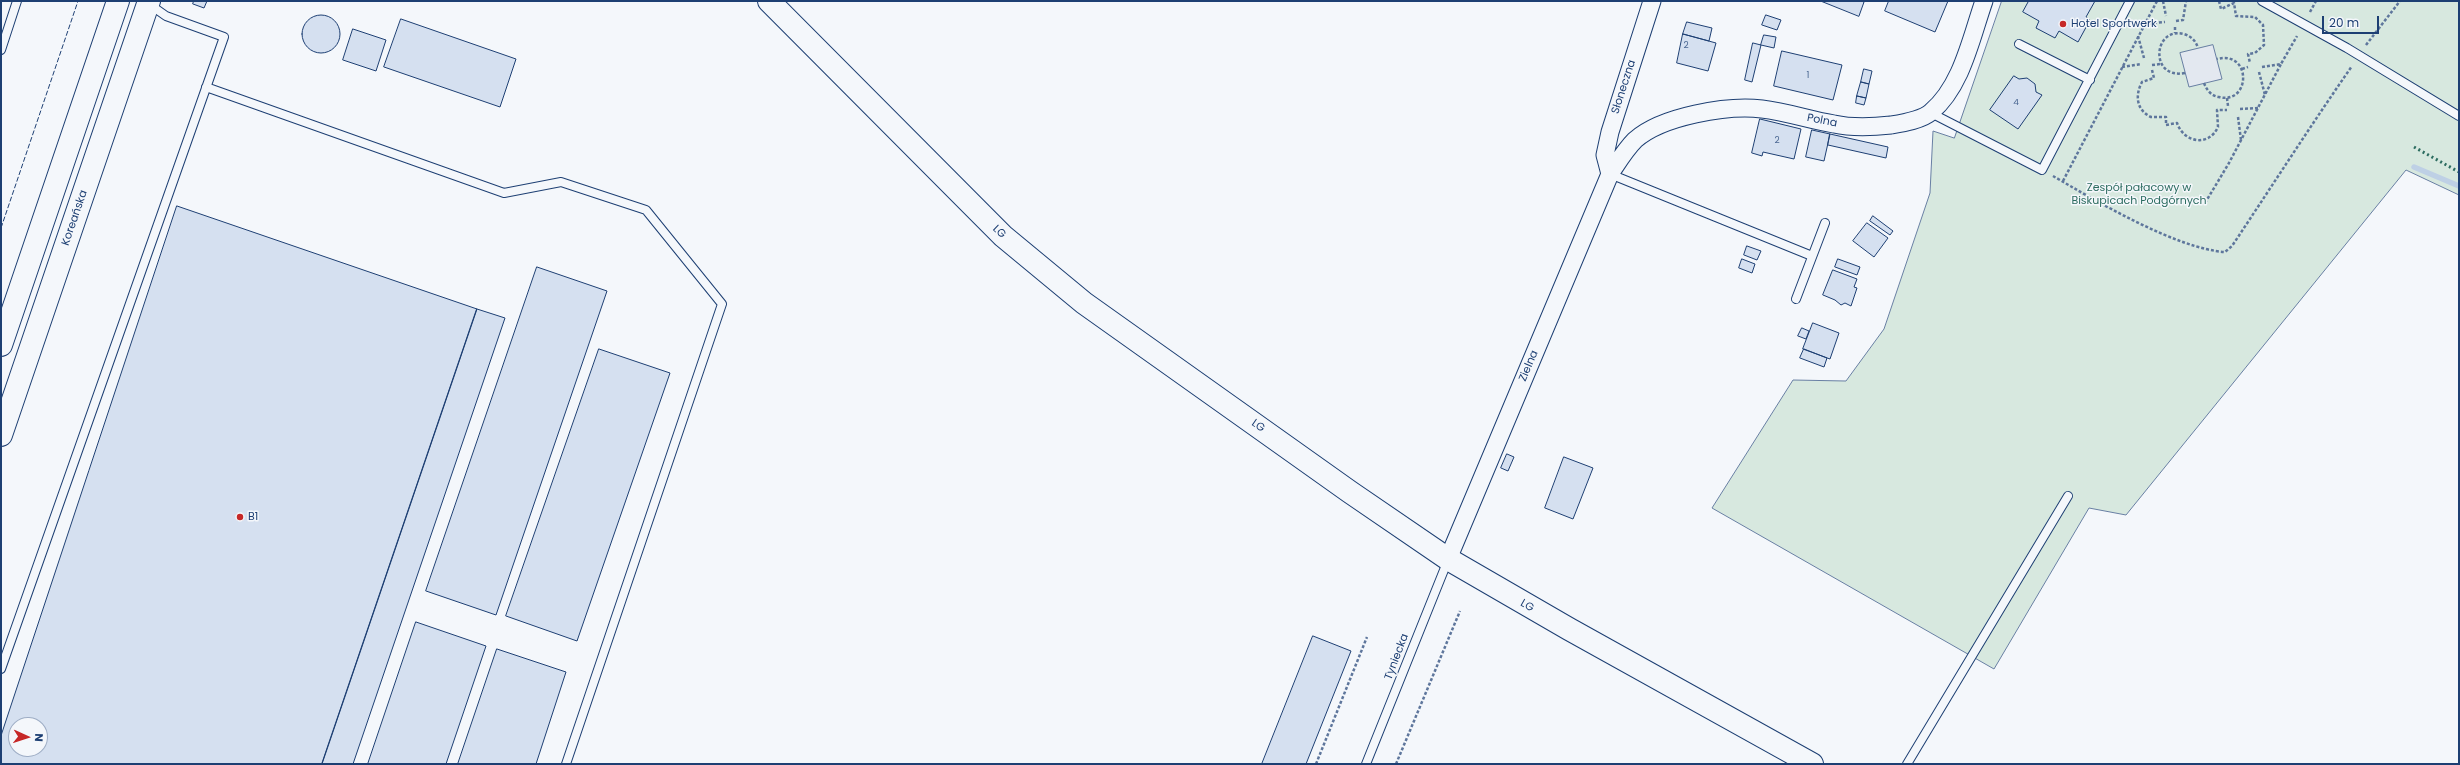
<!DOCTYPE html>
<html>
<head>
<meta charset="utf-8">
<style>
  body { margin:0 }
  #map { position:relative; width:2460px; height:765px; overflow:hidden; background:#f4f7fb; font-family:Poppins,sans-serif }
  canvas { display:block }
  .frame { position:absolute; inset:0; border:2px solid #1d3f73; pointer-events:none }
  .north { position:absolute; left:8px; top:717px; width:40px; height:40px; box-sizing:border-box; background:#f4f7fb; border:1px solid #9eadc5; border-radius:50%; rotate:93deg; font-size:11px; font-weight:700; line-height:16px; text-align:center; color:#1d3f73 }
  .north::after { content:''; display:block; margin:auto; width:14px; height:18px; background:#c62828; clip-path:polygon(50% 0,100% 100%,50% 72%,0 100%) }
  .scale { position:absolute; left:2322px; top:16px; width:57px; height:18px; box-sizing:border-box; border:2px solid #1d3f73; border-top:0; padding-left:5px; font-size:12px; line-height:14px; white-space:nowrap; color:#1d3f73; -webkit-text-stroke:3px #f4f7fb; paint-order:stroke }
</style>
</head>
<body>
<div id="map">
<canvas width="2460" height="765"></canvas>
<div class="frame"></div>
<div class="north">N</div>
<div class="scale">20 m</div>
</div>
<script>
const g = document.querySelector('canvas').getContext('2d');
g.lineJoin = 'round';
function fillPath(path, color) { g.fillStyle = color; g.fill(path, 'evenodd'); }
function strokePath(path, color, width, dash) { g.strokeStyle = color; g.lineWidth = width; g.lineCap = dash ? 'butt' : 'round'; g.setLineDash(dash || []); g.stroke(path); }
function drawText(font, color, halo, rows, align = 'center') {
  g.font = font + ' Poppins,sans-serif'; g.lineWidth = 3; g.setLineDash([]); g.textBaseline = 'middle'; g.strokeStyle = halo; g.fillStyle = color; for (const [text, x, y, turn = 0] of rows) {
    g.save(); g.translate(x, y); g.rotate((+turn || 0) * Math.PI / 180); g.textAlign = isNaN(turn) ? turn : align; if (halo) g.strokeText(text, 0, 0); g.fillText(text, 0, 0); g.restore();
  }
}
const green = new Path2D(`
  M2002,1H2459V195L2406,170L2126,515L2089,508L1994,669L1712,508L1793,380L1846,381L1884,329L1930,193L1933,131L1954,138Z`);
fillPath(green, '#d7e8df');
strokePath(green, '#687fa3', 1);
const parking = new Path2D(`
  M2213,45L2222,79L2189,87L2180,53Z`);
fillPath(parking, '#e3e8f0');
strokePath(parking, '#687fa3', 1);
strokePath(new Path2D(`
  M2414,167L2459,186`), '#bed0e5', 5.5);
const building = new Path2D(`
  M194,1H207L204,8L193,4Z
  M1821,1H1861L1864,2L1859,16Z
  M1889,1H1948L1935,32L1885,11Z
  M2029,1H2095L2086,17L2090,20L2078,42L2059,31L2055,38L2036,28L2039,21L2023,12Z
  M302 34a19 19 0 1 1 38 0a19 19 0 1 1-38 0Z
  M1766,15L1781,20L1777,30L1762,25Z
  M401,19L516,59L500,107L384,67Z
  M1687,22L1712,28L1709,41L1683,34Z
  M353,29L386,40L376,71L343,60Z
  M1683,34L1716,43L1708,71L1677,63Z
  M1764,35L1776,37L1774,48L1761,45Z
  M1753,43L1761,45L1752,82L1745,80Z
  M1782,51L1842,65L1833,100L1774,86Z
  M1864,69L1872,71L1869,84L1861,82Z
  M2014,76L2019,79L2027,78L2035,84L2036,92L2042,95L2018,129L1990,110Z
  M1861,82L1869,84L1866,98L1857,96Z
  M1857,96L1866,98L1864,105L1856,103Z
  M1760,119L1801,129L1794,159L1763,152L1762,156L1752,153Z
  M1812,130L1830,134L1824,161L1806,157Z
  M1830,134L1888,147L1886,158L1828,145Z
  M177,206L477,309L322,764H1V736ZM16,725H40V749H16Z
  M1873,216L1893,231L1890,235L1870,221Z
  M1867,223L1888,238L1874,257L1853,241Z
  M1747,246L1761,251L1757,260L1744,255Z
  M1742,259L1755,264L1752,273L1739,268Z
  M1838,259L1860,267L1857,275L1835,267Z
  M537,267L607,291L496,615L426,591Z
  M1833,270L1857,279L1854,287L1857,288L1851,306L1845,303L1841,305L1835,300L1823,295Z
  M477,309L505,318L353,764H322Z
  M1813,323L1839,333L1830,359L1803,349Z
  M1802,328L1809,331L1806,339L1798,336Z
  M599,349L670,373L577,641L506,616Z
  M1804,349L1827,358L1824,367L1800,358Z
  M1507,454L1514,457L1508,471L1501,468Z
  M1564,457L1593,468L1573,519L1545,508Z
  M416,622L486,646L446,764H368Z
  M1313,636L1351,651L1306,764H1262Z
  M497,649L566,672L536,764H458Z`);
fillPath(building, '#d5e0f0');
strokePath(building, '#1d3f73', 1);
const lane = new Path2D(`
  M2262,1L2347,48L2459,116
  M2019,44L2090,80
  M1,50L17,1
  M206,87L504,193L561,182L646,210L722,304L566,764
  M1931,113L2042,170L2130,1
  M1610,174L1812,256
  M1796,299L1825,223
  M1,669L224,37L166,16L149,4
  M1366,764L1448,560
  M1907,764L2068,496`);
const street = new Path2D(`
  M1610,174L1605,155L1610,132L1652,1
  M1448,559L1610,174C1618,162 1625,150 1635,140C1662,116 1727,105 1762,109C1787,112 1810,120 1834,124C1852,128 1873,127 1891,125C1903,123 1922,120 1931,112C1962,86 1971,38 1984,1`);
const secondary = new Path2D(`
  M769,1L1003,236L1084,303L1350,492L1448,559L1569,629L1812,764
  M1,345L118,1
  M1,435L149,1`);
strokePath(lane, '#1d3f73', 10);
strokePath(street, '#1d3f73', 19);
strokePath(secondary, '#1d3f73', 24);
strokePath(new Path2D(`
  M2163,1L2166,16
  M2219,1L2221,9L2234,3L2236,16L2255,17L2263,25L2264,45L2255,53L2248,54L2250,63
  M2310,12L2316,1
  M2176,21L2183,20L2186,1
  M2144,24L2165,22
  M2175,27V33
  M2138,36L2144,58
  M2366,45L2400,1
  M2152,65L2161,64
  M2122,67L2141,64
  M2262,67L2281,64L2297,36
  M2242,69L2248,67
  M2152,70L2154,78L2142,82C2135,95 2136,110 2151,117H2166V125L2177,123C2184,143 2209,147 2218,127L2217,110H2227
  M2259,72L2265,95
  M2185,73C2149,80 2153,26 2184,34C2191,36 2196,41 2198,48
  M2204,83C2207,91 2212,96 2219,97C2251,105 2252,50 2217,59
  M2227,98L2228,106
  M2240,109L2258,108
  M2238,117L2241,140
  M2053,176C2096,201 2177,249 2225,252L2232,246C2272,186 2311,125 2352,66
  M2063,181L2157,1
  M2205,203L2229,163L2281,64
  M1316,764L1367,637
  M1396,764L1460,611`), '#5e769c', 2.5, [3, 2]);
strokePath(lane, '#f4f7fb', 8);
strokePath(street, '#f4f7fb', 17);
strokePath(secondary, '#f4f7fb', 22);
strokePath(new Path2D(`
  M2414,147L2459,172`), '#2c6c60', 3, [2, 3]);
strokePath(new Path2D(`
  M1,228L78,1`), '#1d3f73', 1, [5, 2]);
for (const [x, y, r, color] of [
  [2063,24,4,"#c62828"],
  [240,517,4,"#c62828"]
]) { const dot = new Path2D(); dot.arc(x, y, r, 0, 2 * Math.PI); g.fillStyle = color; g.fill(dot); strokePath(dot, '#f4f7fb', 1.5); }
drawText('9px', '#4b6792', null, [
  ["2",1686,46],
  ["1",1808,76],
  ["4",2016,103],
  ["2",1777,141]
]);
drawText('11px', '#1d3f73', '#f4f7fb', [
  ["Hotel Sportwerk",2071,24],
  ["B1",248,517]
], 'left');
drawText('11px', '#1d3f73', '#f4f7fb', [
  ["Słoneczna",1624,87,-72],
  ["Polna",1822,121,11],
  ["Koreańska",75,218,-71],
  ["LG",999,232,43],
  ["Zielna",1529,366,-67],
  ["LG",1258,426,35],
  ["LG",1527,606,30],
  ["Tyniecka",1397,657,-69]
]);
drawText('11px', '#2c6c60', '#f4f7fb', [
  ["Zespół pałacowy w",2139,188],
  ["Biskupicach Podgórnych",2139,201]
]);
</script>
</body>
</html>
